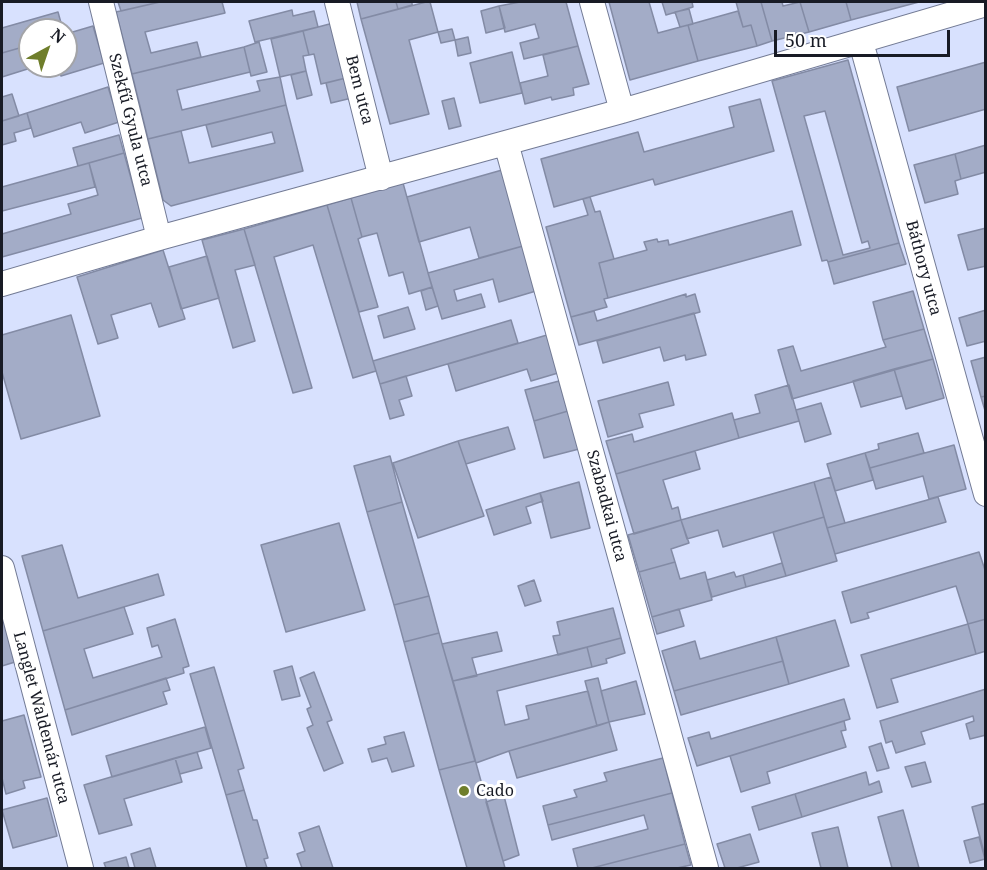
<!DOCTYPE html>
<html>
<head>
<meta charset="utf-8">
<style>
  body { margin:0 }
  #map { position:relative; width:987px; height:870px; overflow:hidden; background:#d8e1fe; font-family:"Noto Serif",serif }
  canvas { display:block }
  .frame { position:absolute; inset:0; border:3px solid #181b25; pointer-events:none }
  .north { position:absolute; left:18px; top:18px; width:60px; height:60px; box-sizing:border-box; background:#fff; border:2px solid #a3a4a8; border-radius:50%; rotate:40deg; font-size:16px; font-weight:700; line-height:24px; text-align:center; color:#181b25 }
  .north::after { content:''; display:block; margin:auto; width:21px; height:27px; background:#6f7e2b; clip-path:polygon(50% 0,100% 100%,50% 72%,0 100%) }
  .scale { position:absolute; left:774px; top:30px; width:176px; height:27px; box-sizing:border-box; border:3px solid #181b25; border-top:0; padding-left:8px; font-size:18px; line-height:21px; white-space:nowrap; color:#181b25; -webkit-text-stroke:4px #fff; paint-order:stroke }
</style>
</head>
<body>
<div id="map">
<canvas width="987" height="870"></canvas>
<div class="frame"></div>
<div class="north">N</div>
<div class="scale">50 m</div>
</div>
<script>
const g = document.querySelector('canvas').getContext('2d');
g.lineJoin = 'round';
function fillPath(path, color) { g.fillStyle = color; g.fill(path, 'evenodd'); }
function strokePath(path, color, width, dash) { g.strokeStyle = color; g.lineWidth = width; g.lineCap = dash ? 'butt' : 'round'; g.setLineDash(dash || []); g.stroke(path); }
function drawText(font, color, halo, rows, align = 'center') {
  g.font = font + ' "Noto Serif",serif'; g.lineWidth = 6; g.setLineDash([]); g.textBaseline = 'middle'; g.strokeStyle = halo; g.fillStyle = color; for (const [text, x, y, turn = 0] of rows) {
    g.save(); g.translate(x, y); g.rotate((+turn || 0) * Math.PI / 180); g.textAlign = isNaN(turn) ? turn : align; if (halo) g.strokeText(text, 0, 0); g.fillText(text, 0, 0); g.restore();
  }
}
const building = new Path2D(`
  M118,2H160L121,11Z
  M160,2H222L225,13L145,32L151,53L197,42L201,57L132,74L116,12Z
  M357,2H396L398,9L361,19Z
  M396,2H412V5L398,9Z
  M426,2H430L438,32L409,40L429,114L390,124L361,19Z
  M520,2H566L578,46L524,59L520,43L539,38L535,24L505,32L499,6Z
  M609,2H649L658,33L688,25L698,61L630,80Z
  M662,2H692L693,7L666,15Z
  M736,2H761L772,41L757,46L751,25L743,27Z
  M761,2H782L783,6L800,2L809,32L772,41Z
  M800,2H846L851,20L809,32Z
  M846,2H919L851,20Z
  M499,6L505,28L486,33L481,11Z
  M689,9L693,24L680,27L675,12Z
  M292,10L293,16L314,11L318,27L255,42L249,21Z
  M738,11L743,27L751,25L757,46L698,61L688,25Z
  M58,12L63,30H30V45L2,53V28Z
  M337,22L350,77L321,84L314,54L309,55L303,31Z
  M93,26L104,63L61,76L58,66H66V34Z
  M452,29L455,40L441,43L438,32Z
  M303,31L309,55L303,56L306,71L280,77L271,39Z
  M468,37L471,53L458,56L455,40Z
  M259,42L267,72L251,76L244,47Z
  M30,45V66H37L2,77V53Z
  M578,46L589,84L573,88L574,95L552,100L551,97L525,104L520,83L548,76L543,55Z
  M244,47L250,72L177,90L182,110L260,91L257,81L280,77L286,105L148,139L132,74Z
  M512,52L522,93L480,103L470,63Z
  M848,60L899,243L828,262L827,260L822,261L772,81ZM825,111L862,243L868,241L870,248L843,255L804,116Z
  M986,62V109L909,131L897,87Z
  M306,71L312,95L297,99L291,75Z
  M350,77L356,97L331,103L326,83Z
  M108,87L119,122L85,133L81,122L34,137L27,113Z
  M12,94L19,116L2,121V97Z
  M454,98L461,126L449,129L442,101Z
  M760,99L774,151L655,185L653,179L554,207L541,159L638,132L644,152L734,127L729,107Z
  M286,105L303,171L171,206L163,200L148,139L181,131L189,163L275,143L272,132L212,147L206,125Z
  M27,113L31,128L14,133L16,141L2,145V121Z
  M119,135L124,153L78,166L73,148Z
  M986,145V172L961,179L955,154Z
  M124,153L142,218L2,257V234L71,214L68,204L98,195L89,163Z
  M955,154L961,179L955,181L958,194L925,203L914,165Z
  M89,163L95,187L2,211V187Z
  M502,170L523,246L479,258L470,227L419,242L407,197Z
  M403,183L432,287L409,294L403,272L389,276L377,233L362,237L351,198Z
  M590,197L595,212L600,211L614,259L599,263L608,298L604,299L607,307L571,317L546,227L588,215L583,199Z
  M351,198L362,237L358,239L378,307L359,312L327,205Z
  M327,205L376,371L353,378L313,245L274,257L312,388L293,393L244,229Z
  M792,211L801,245L608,298L599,263L647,250L644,242L657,239L658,242L668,240L669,245Z
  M986,228V266L968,270L958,235Z
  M244,229L255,265L235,270L255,341L233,348L202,240Z
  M899,243L906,264L834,284L828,262Z
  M523,246L536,291L499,302L493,279L454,290L457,301L481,294L485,307L442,319L428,273Z
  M163,250L185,319L159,327L151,303L111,315L118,338L98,344L77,277Z
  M207,256L219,298L181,309L169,267Z
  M432,287L438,306L426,310L421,291Z
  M913,291L924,329L883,340L873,302Z
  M686,294V297L695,294L700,312L579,345L571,317L594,311L597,321Z
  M408,307L415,329L384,338L378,316Z
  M986,310V341L967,346L959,318Z
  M694,313L706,355L686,360L685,355L664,361L660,347L603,363L597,341Z
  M71,315L100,416L21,439L2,372V335Z
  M511,320L518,343L380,384L373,361Z
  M924,329L933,359L792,399L778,350L793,346L801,371L886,347L883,340Z
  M547,335L558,373L531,381L527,369L456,391L448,364Z
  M986,357V396L981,397L971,361Z
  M933,359L944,398L906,409L894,369Z
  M894,369L902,396L861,407L853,381Z
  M406,376L412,396L399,400L404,415L390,419L380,384Z
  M559,381L568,411L534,421L525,390Z
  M668,382L674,405L639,414L643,427L608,437L598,401Z
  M789,385L799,421L739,438L734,420L760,413L755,395Z
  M986,396V414L981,397Z
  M821,403L831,434L805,442L796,410Z
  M568,411L579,449L544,458L534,421Z
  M732,413L739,438L616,474L606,441L632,434L634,442Z
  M508,427L515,449L466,464L458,441Z
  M918,433L924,453L870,468L865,453L879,449L878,444Z
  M458,441L484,516L418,538L393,463Z
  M954,445L966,489L929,499L923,476L876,489L870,468Z
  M695,451L700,469L663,480L672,509L678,507L681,520L634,534L616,474Z
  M865,453L873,480L835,491L827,464Z
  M390,456L402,502L367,512L354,466Z
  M831,477L845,523L827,528L814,482Z
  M579,482L590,528L551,538L540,493Z
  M814,482L824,517L723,547L718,530L687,539L681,520Z
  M540,493L543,501L526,507L531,523L494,535L486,510Z
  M938,497L946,522L835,554L827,528Z
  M402,502L429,596L394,605L367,512Z
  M824,517L837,561L786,576L773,532Z
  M681,520L689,543L671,549L675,562L639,572L628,535Z
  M339,523L365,610L286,632L261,545Z
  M62,545L78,598L158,574L164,595L43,631L22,556Z
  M979,552L986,573V619L968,624L956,586L867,613L869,618L851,623L842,592Z
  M675,562L680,579L705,572L712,600L652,617L639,572Z
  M782,563L786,576L746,587L743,575Z
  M734,572L736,577L743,575L746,587L712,597L707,580Z
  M534,580L541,601L525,606L518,586Z
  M429,596L439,633L404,642L394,605Z
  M124,607L133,634L84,649L93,678L162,657L158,645L152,647L147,628L175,619L189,666L183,668L184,673L65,710L43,631Z
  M613,608L621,638L558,655L553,636L560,635L557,622Z
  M679,609L684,626L657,634L652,617Z
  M2,615L15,662L2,666Z
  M986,619V651L976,654L968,624Z
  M835,620L849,666L789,684L776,637Z
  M968,624L976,654L891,679L898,702L877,708L861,655Z
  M497,632L502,651L472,658L477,676L453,681L442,644Z
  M439,633L475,761L439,770L404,642Z
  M776,637L783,661L674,691L662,651L695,641L700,659Z
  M621,638L625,653L606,659L607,663L592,667L587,647Z
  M587,647L592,667L497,691L505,725L529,719L526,706L588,691L597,726L509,751L476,763L453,681Z
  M783,661L789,684L681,715L674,691Z
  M292,666L300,696L282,700L274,671Z
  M214,667L244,768L238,770L244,790L226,795L190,674Z
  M314,672L332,720L327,722L343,763L324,771L307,728L313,725L307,709L311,707L300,678Z
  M166,678L170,690L163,692L167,704L72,735L65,710Z
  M598,678L609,722L597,726L585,681Z
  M636,681L645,714L609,722L601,691Z
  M986,689V735L970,739L966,724L974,721L973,716L921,732L925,744L896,753L892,741L886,743L880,721Z
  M844,699L850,719L697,766L688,738L709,732L711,739Z
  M24,715L41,777L23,781L25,788L6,794L2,778V721Z
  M844,721L846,730L841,731L846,747L767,772L770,783L741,792L730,756Z
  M609,722L617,750L517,778L509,751Z
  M205,727L211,748L112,777L106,756Z
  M404,732L414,766L392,772L387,758L372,762L368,749L386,744L384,737Z
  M881,743L889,768L877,771L869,747Z
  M197,752L202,768L180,774L175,758Z
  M175,758L182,782L124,799L132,825L99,834L84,785Z
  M663,758L672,793L548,825L543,806L577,797L574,790L607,781L604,773Z
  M475,761L476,763L505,868H467L439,770Z
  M925,762L931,782L912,787L905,767Z
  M866,772L869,785L879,781L882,792L802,817L795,794Z
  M244,790L253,820H257L268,858L264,859L267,868H247L226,795Z
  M672,793L685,844L592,868H578L573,849L648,829L644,815L552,840L548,825Z
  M795,794L802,817L759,830L752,807Z
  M504,796L519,855L503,861L486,802Z
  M47,798L57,836L13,848L2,810Z
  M986,803V860L972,807Z
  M903,810L919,868H892L878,817Z
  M319,826L333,868H302L297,854L305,851L299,833Z
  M838,827L848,868H821L812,833Z
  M750,834L759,862L737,868H725L717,844Z
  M979,837L985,859L970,863L964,841Z
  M685,844L691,865L677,868H592Z
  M150,848L156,868H135L131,854Z
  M126,857L129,868H106L104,863Z`);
fillPath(building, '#a3acc7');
strokePath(building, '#838ba5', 1.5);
const minor = new Path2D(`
  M101,2L159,238
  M337,2L381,178
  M592,2L622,111
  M861,42L986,494
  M506,143L706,868
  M2,284L159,238L622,111L986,4
  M2,568L81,868`);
strokePath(minor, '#737b95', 26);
strokePath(minor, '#fff', 24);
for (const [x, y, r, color] of [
  [464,791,6,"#6f7e2b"]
]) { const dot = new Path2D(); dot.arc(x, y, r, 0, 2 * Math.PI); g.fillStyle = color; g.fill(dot); strokePath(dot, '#fff', 2); }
drawText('16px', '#181b25', '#fff', [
  ["Bem utca",359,90,76],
  ["Szekfű Gyula utca",130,120,76],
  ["Báthory utca",923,268,75],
  ["Szabadkai utca",606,506,75],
  ["Langlet Waldemár utca",41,718,75]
]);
drawText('16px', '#181b25', '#fff', [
  ["Cado",476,791]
], 'left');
</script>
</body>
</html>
